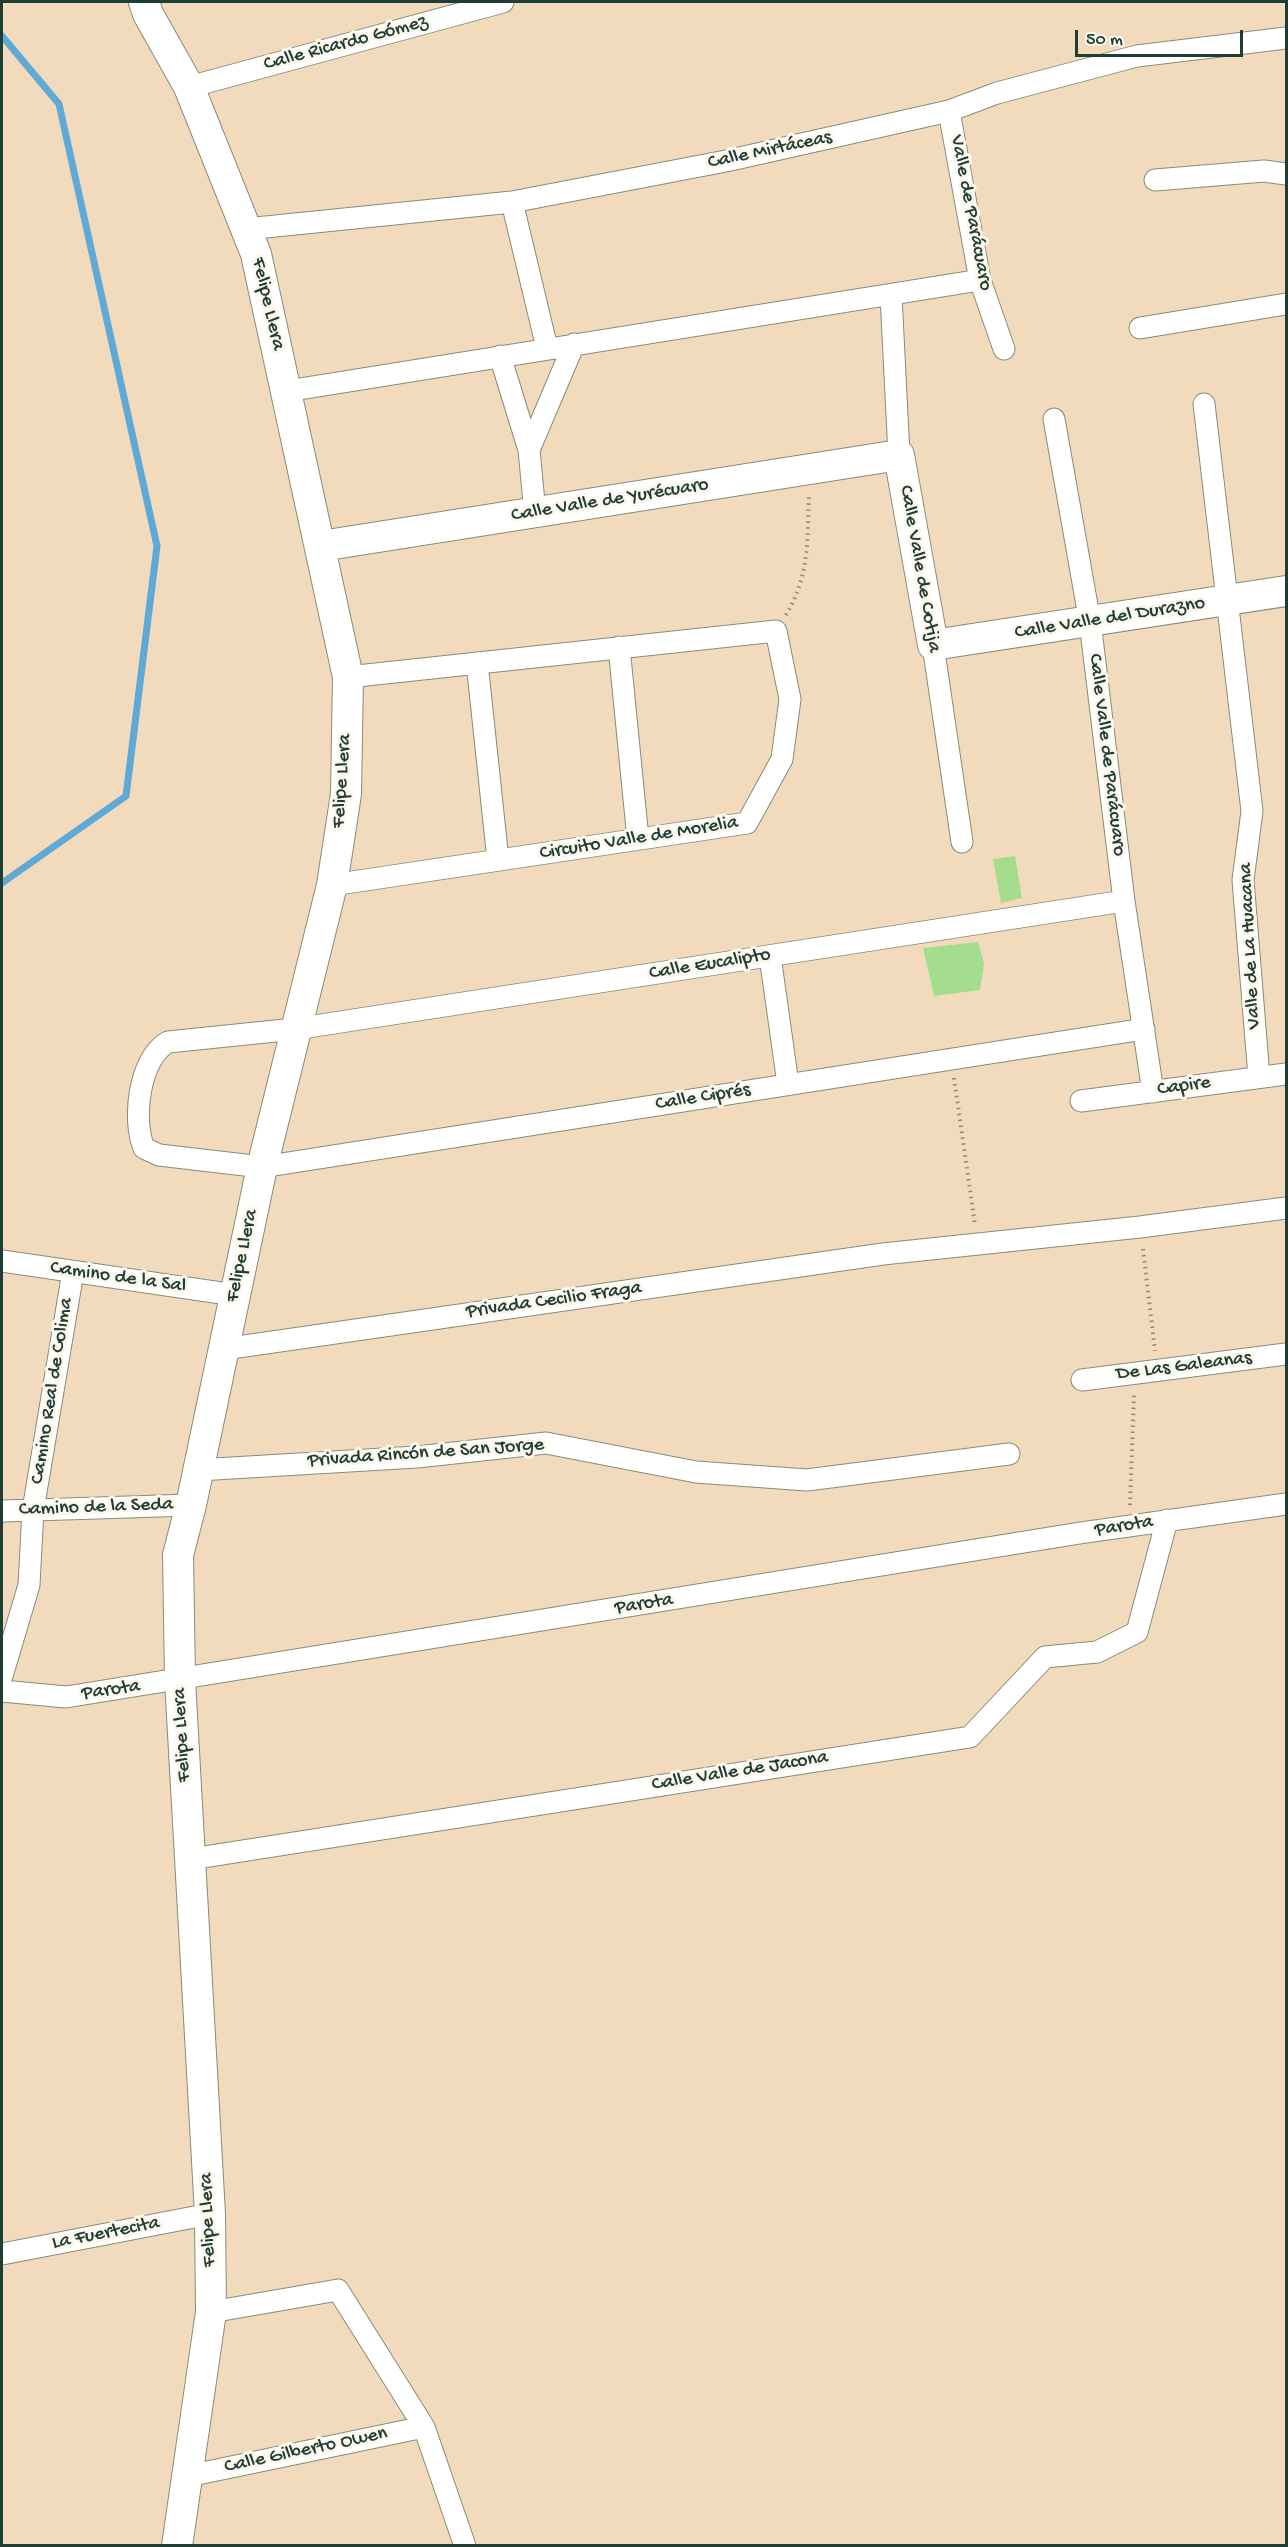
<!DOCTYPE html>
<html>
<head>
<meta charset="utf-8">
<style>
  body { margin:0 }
  #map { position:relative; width:1288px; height:2547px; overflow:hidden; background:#f2dbbc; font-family:"Gochi Hand",sans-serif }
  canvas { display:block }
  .frame { position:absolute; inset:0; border:3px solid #1f3d34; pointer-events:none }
  .scale { position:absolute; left:1075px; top:30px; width:168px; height:27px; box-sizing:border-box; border:3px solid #1f3d34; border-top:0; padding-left:8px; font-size:18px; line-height:21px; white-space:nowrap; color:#1f3d34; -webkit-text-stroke:4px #fbf7ec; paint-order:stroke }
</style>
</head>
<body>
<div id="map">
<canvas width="1288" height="2547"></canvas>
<div class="frame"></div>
<div class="scale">50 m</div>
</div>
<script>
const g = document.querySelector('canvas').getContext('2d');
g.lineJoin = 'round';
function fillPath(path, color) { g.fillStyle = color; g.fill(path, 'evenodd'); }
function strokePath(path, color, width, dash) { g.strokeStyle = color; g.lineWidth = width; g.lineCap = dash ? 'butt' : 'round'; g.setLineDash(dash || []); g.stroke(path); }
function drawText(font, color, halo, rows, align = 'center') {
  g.font = font + ' "Gochi Hand",sans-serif'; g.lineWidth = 6; g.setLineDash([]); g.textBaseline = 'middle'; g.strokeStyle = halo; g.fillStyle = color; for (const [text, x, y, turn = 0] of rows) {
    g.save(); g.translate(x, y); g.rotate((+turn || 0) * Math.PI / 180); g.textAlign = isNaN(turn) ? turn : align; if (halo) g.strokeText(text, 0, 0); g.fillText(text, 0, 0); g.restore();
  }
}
fillPath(new Path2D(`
  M1015,856L1022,898L1001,903L993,859Z
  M978,942L984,964L980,990L934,996L923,948Z`), '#a5dd8f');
strokePath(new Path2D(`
  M2,36L59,104L157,546L126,796L2,883`), '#5ea9d6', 7);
const street = new Path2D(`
  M189,87L503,2
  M949,111L980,280L1004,349
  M1155,180L1264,171L1286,174
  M512,202L547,348
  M246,229L512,202L726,161L949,111L997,93L1137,56L1286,38
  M891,295L899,455
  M1140,328L1286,304
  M500,356L529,450L535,513
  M287,391L980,280
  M1204,404L1252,811L1243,880L1259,1077
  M1054,419L1090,622L1124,901L1153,1092
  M529,450L574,344
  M933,645L962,842
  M619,647L638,839
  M477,663L498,860
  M332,885L747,823L782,759L790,699L776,631L348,677
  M1124,901L295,1029L168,1042C139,1058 132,1120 144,1148L159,1155L262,1167L1144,1029
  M770,956L788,1084
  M1081,1101L1286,1074
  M2,1261L235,1295
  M224,1349L883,1254L1140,1227L1286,1208
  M1082,1380L1286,1354
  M198,1470L417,1457L546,1443L696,1472L807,1480L1009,1454
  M2,1511L191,1505
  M2,1676L29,1585L33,1510L73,1272
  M2,1691L66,1697L1080,1533L1286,1504
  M191,1859L970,1737L1045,1657L1097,1652L1137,1632L1167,1520
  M2,2254L210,2214
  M211,2312L338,2290L424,2427L465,2546
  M188,2476L424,2427`);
const secondary = new Path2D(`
  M144,2L148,14L189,87L256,254L348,677L346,794L332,885L262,1167L191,1505L178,1555L180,1680L210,2214L211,2312L177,2546
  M321,546L899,455L933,645L1286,591`);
strokePath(street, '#888c78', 23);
strokePath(secondary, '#888c78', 32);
strokePath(new Path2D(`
  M786,615C810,574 807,541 809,495
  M954,1078L975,1225
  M1143,1249L1155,1351
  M1130,1505L1134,1395`), '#888c78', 4, [1.5, 4.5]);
strokePath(street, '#fff', 21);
strokePath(secondary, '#fff', 30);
drawText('20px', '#1f3d34', '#fbf7ec', [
  ["Calle Ricardo Gómez",346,44,-15],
  ["Calle Mirtáceas",770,151,-12],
  ["Valle de Parácuaro",970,213,79],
  ["Felipe Llera",267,304,77],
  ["Calle Valle de Yurécuaro",610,501,-9],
  ["Calle Valle de Cotija",919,569,80],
  ["Calle Valle del Durazno",1110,619,-9],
  ["Calle Valle de Parácuaro",1106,755,83],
  ["Felipe Llera",343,781,-86],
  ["Circuito Valle de Morelia",639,839,-9],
  ["Valle de La Huacana",1251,946,-93],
  ["Calle Eucalipto",710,965,-9],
  ["Capire",1184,1087,-8],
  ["Calle Ciprés",703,1098,-9],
  ["Felipe Llera",243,1256,-78],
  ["Camino de la Sal",118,1278,8],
  ["Privada Cecilio Fraga",554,1301,-8],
  ["De Las Galeanas",1184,1367,-7],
  ["Camino Real de Colima",53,1391,-81],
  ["Privada Rincón de San Jorge",426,1454,-4],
  ["Camino de la Seda",96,1508,-2],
  ["Parota",1124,1527,-9],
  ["Parota",644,1605,-9],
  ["Parota",111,1691,-8],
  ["Felipe Llera",183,1735,-93],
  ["Calle Valle de Jacona",740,1772,-9],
  ["Felipe Llera",209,2220,-92],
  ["La Fuertecita",106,2234,-11],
  ["Calle Gilberto Owen",306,2451,-12]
]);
</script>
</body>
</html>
